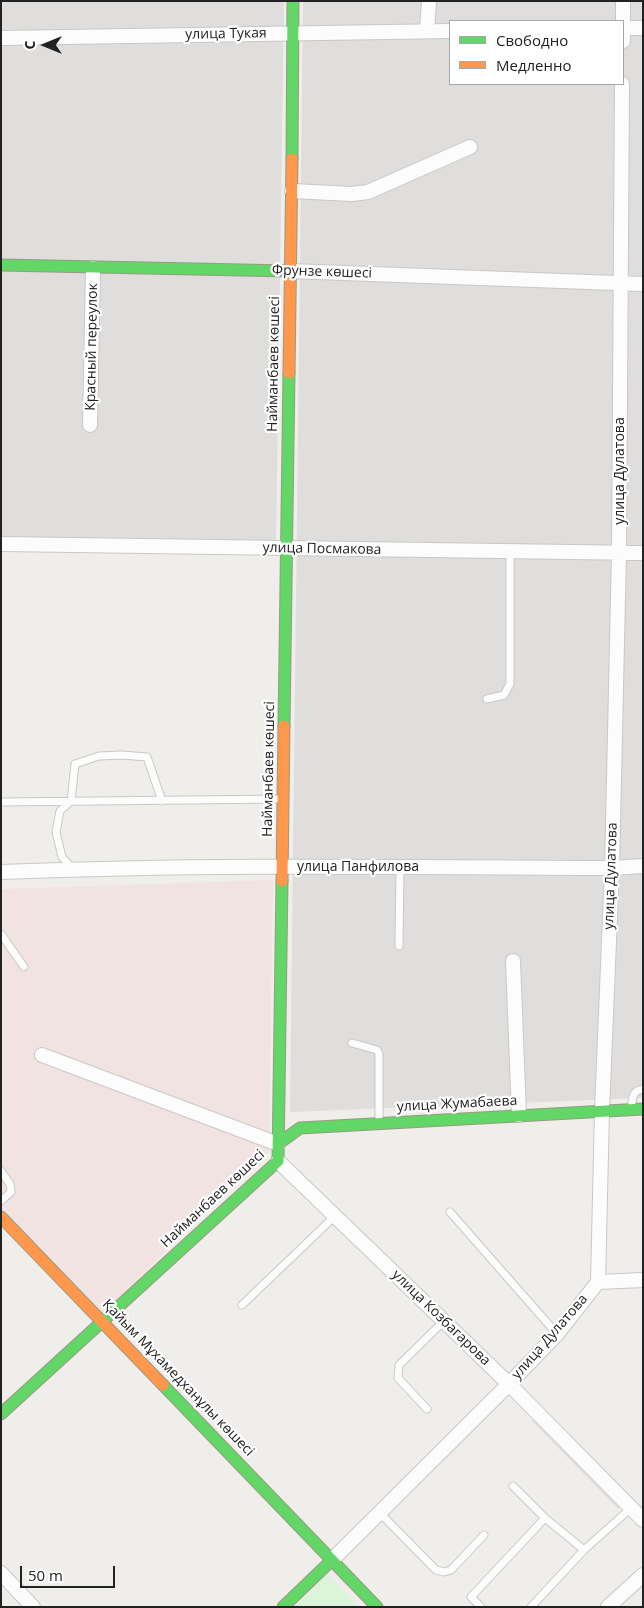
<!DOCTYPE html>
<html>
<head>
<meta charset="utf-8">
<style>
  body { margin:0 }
  #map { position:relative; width:644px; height:1608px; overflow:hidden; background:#f0eeeb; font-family:"Open Sans",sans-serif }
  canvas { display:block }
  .frame { position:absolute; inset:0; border:2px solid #222; pointer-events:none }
  .legend { position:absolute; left:449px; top:20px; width:175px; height:65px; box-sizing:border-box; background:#fff; border:1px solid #a7a7a7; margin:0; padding:6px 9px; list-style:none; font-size:15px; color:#222 }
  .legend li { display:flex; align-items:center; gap:10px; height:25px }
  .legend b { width:25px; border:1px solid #a7a7a7 }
  .north { position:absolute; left:20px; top:20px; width:50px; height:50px; -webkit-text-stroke:4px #fff; paint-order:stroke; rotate:270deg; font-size:14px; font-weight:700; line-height:20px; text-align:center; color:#222 }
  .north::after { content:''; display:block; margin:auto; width:18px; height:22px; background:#222; clip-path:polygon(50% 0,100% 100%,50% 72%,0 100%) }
  .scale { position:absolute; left:20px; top:1566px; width:95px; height:22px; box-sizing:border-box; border:2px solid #222; border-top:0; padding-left:6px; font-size:15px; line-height:18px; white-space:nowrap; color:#222; -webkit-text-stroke:4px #fff; paint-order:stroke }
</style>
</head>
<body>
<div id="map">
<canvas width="644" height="1608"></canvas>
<div class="frame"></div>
<ul class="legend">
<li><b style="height:6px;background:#63d668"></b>Свободно</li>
<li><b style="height:6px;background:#ff974d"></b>Медленно</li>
</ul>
<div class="north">С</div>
<div class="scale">50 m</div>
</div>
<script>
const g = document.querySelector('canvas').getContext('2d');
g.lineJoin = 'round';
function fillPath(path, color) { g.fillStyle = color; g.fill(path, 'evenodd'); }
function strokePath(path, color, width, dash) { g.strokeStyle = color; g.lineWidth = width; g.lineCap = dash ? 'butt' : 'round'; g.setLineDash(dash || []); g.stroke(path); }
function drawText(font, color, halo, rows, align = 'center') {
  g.font = font + ' "Open Sans",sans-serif'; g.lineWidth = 4.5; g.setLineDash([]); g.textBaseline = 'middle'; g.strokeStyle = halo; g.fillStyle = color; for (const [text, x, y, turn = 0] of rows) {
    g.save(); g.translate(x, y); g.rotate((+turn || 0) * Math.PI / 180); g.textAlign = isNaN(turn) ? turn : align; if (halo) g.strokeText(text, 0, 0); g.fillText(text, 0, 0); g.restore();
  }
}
fillPath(new Path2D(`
  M1,1H284L276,543L1,539Z
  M303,1H643V1098L290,1112ZM450,21H623V84H450Z`), '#dfdedc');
fillPath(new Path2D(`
  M273,880L269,1152L101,1314L1,1208V889Z`), '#f1e3e1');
fillPath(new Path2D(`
  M328,1574L359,1607H294Z`), '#dbf4da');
fillPath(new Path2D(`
  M544,1409L629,1499L618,1509L532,1421Z`), '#e0dfde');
const lane = new Path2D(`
  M487,699L504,695L510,684V552
  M1,802L283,799
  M73,869L62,857L56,832L60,811L71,801L75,764L99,756L122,755L147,757L162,801
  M1,934L24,967
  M399,946L400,867
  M352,1043L377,1050L379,1054V1123
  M631,1109C633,1099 631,1091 643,1089
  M1,1171L10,1184L11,1192L1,1201
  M450,1212L557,1334
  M242,1305L335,1216
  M427,1409L398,1378L399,1365L444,1321
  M513,1486L545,1518
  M380,1513L436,1570L444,1572L451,1570L484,1535
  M481,1607L471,1597L545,1518L584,1550
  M531,1607L584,1550L630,1509`);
const street = new Path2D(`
  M623,28H643
  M427,31L429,1
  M1,38L450,31
  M623,41V1
  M292,191L352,194L368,192L470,147
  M290,271L643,284
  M90,425L93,268
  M1,544L643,553
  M1,872C205,864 409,867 612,868L643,866
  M513,961L519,1115
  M42,1055L278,1144
  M278,1161L509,1384L643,1520
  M598,1282L643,1280
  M332,1560L509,1384L557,1334L598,1282L602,1111L612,868L619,553L622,84
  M1,1573L33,1607
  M608,1607L643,1575`);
const fast = new Path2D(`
  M292,159L293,1
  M1,265L290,271
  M284,726L289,373
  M278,1144L300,1128L643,1109
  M163,1385L377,1607
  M1,1414L278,1161L282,881
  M283,1607L332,1560`);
const slow = new Path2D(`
  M289,373L292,159
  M282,881L284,726
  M1,1217L163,1385`);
strokePath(lane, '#c9c8c7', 9);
strokePath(street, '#c9c8c7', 16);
strokePath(fast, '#999a82', 13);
strokePath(slow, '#999a82', 13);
strokePath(lane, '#fdfcfc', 7);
strokePath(street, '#fdfcfc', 14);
strokePath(fast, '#63d668', 11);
strokePath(slow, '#ff974d', 11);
drawText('14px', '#222', '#fff', [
  ["улица Тукая",226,34,-1],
  ["Фрунзе көшесі",322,272,2],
  ["Красный переулок",92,347,-89],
  ["Найманбаев көшесі",274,364,-89],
  ["улица Дулатова",620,471,-90],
  ["улица Посмакова",322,549,1],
  ["Найманбаев көшесі",269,769,-89],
  ["улица Панфилова",358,867],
  ["улица Дулатова",611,876,-88],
  ["улица Жумабаева",457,1104,-3],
  ["Найманбаев көшесі",213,1199,-43],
  ["улица Козбагарова",441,1318,44],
  ["улица Дулатова",550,1337,-49],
  ["Қайым Мұхамедханұлы көшесі",178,1378,46]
]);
</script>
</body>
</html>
